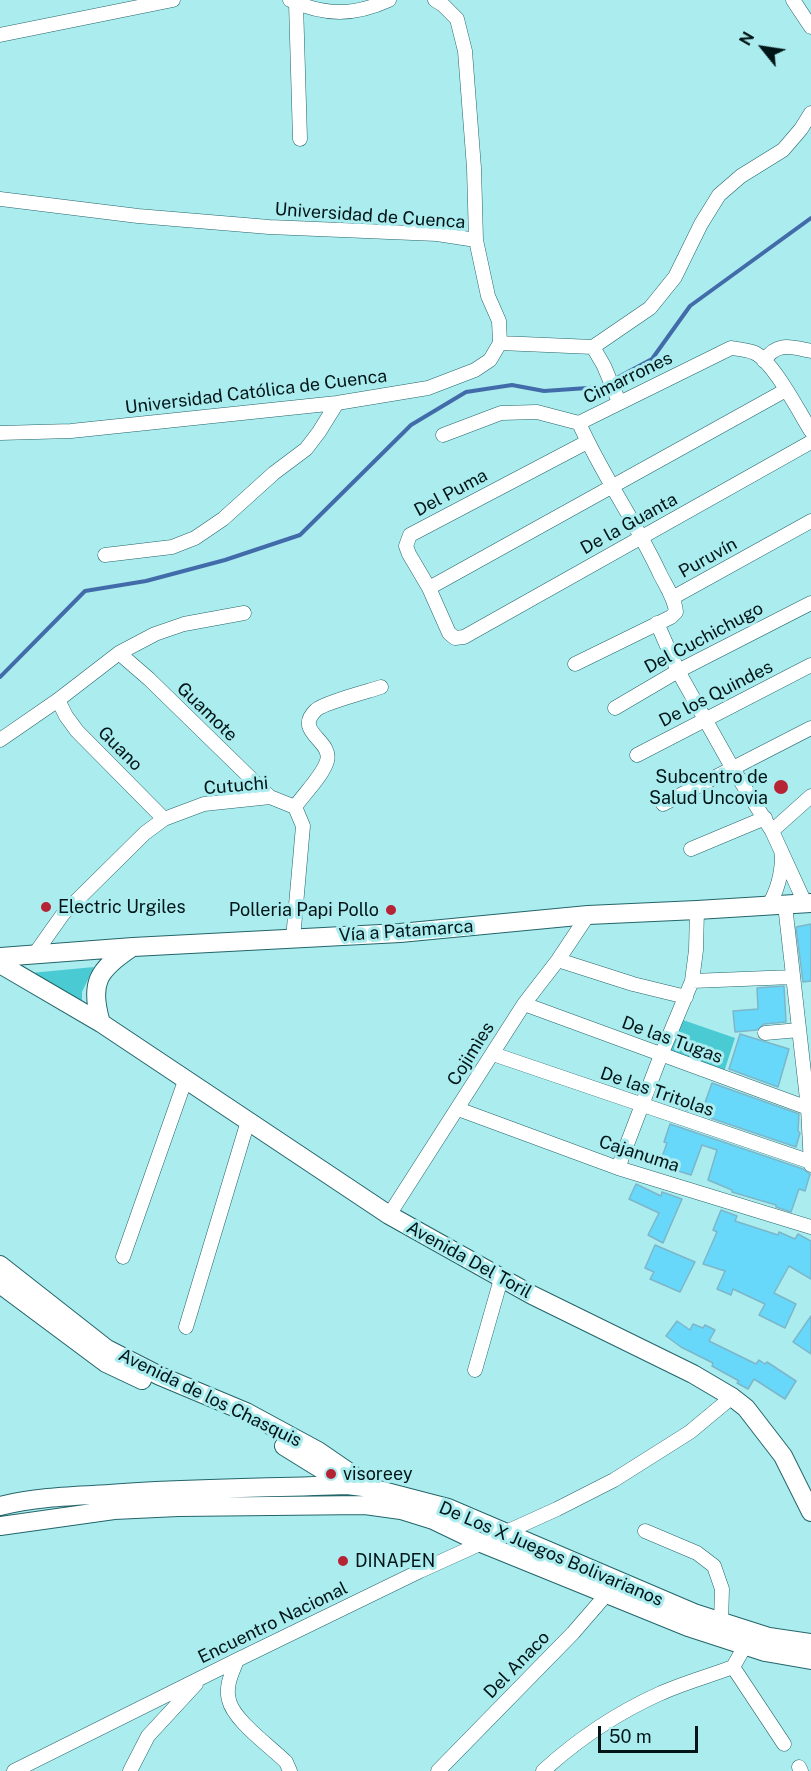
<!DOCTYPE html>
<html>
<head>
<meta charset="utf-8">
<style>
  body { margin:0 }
  #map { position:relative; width:811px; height:1771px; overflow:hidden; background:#abecef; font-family:"Public Sans",sans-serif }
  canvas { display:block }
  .north { position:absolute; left:733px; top:18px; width:60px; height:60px; -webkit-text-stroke:4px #abecef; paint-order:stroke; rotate:300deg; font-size:16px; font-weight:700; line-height:24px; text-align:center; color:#001517 }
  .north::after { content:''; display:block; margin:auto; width:21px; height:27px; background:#001517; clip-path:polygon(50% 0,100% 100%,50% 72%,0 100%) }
  .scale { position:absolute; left:598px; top:1726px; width:100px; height:27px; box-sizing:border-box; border:3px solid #001517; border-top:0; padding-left:8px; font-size:18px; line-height:21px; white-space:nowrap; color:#001517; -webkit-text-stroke:4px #abecef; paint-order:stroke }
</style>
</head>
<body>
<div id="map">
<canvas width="811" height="1771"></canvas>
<div class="north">N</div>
<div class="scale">50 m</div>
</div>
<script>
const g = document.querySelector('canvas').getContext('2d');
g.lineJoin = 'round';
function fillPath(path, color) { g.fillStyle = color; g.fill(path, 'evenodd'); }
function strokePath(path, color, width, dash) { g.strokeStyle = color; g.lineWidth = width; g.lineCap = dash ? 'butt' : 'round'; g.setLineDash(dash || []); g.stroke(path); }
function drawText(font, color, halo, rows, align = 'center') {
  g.font = font + ' "Public Sans",sans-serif'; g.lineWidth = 6; g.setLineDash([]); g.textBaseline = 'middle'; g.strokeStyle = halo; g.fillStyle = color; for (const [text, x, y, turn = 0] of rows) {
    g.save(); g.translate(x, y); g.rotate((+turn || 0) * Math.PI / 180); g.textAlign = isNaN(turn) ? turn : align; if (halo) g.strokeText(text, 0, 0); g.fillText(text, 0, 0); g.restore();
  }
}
fillPath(new Path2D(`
  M94,967L82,992V1008L20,974Z
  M680,1019L735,1038L724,1072L669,1054Z`), '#4acad2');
strokePath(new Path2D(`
  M613,380L652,359L690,306L811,218
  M0,677L85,591L146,581L225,560L300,535L411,425L466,392L512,385L544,391L602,387L607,384`), '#426ca9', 4);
const building = new Path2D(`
  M811,924V981L803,982L796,927Z
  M784,986L786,1022L764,1024L757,1030L735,1032L733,1011L758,1009L757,988Z
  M740,1034L789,1049L778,1087L729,1069Z
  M712,1083L799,1114L798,1131L800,1133L796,1147L678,1107L680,1101L703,1108Z
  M670,1124L803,1169L810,1174L805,1191L799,1189L791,1212L776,1207V1205L732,1192V1190L708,1180L717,1150L702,1145L691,1175L659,1165L667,1143L664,1142Z
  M636,1184L661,1196L662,1192L682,1199L663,1243L648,1235L659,1213L629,1199Z
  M721,1210L737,1216L735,1221L778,1235L779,1232L795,1239L798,1234L811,1241V1279L789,1266L774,1293L796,1304L785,1328L759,1315L765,1304L733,1289L731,1295L717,1289L725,1271L703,1264L717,1232L713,1230Z
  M655,1245L695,1262L680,1292L650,1279L654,1272L645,1268Z
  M811,1316V1354L793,1342Z
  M677,1321L690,1330L693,1324L703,1328L705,1325L715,1330L709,1341L756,1364L759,1360L765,1364L767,1362L796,1381L785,1399L754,1379L748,1389L737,1383L739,1381L712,1366L713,1363L681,1347L666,1336Z`);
fillPath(building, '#67d8fa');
strokePath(building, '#7db6c9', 1.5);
const street = new Path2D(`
  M290,0C325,16 354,16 389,0
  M435,0L443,5L457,19L465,51L474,168L476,240
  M793,0L811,27
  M296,3L300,139
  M0,35L173,0
  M0,199L138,216L269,227L437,234L476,240L488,296L499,321L500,343L593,347L650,308L675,277L701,224L719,195L741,176L783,150L801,129L811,113
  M593,347L604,366L619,402
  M764,361C777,341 791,347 811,351
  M579,423L731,348C739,349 748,350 755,353C774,363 799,412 811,431
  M0,433L71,431L337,403L428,388L475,370L490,360L500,343
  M443,435L501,413L537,412L579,423
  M587,442L410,535L406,546L409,554L429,588L449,633L455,638L464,637L811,442
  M105,555L172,547L195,538L223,519L274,473L306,449L319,432L337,403
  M429,588L786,390
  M672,598L811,521
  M657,623L678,671L733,769L772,831L805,903
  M119,653L149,679L270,797
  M575,664L671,617L676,612C675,599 666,586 660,574C636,522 602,475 579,423
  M58,700L66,716L77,731L164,819
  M615,708L678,671L811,603
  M0,740L58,700L119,653L155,634L184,624L244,613
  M637,755L811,665
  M663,804L811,728
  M295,807C304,794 323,775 327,761C333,740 293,732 316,710C323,703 369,691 381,687
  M772,831L811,796
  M691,849L765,818
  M785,905L808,1108L811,1165
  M768,906C778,890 782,874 782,855
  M34,955L63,914L145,833L164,819L204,804L270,797L295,807L303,826L293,939
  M558,960L633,984L686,997
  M692,981L793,977
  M524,1004L808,1108
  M765,1033L799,1030
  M493,1054L811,1162
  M458,1109L618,1168L811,1227
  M618,1168L661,1055L692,981L696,950L697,910
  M389,1215L524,1004L558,960L588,915
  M123,1257L186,1078
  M186,1327L248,1121
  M475,1370L501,1279
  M645,1531L697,1553L714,1566L722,1589L721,1623
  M745,1646L733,1667L784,1744
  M237,1660C232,1673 225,1686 229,1700C233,1720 271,1747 286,1762L290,1771
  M799,1767L801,1771
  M14,1771L237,1660L420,1571L557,1509L614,1480L690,1432L732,1397
  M130,1771L148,1736L196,1684
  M438,1771L573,1633L612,1588
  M543,1771C577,1740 617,1713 659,1694C683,1683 709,1676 733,1667`);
const secondary = new Path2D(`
  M0,957L133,947L400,933L588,915L697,910L811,903
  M0,964L101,1023L389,1215L532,1295L693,1374L732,1397L746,1408L783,1456L811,1512
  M101,1023C89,983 98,970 131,948
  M0,1265L107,1349L160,1376L246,1412L318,1451L369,1486
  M0,1284L106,1363L142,1380
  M284,1446L347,1485
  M0,1506C35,1497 73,1496 109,1494C188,1488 268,1488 347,1485L371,1488L448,1508L694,1613L769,1637L811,1643
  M0,1526L114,1510L178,1507L365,1505L401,1510L433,1520L481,1543L688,1627L765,1652L811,1660`);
strokePath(street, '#236569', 15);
strokePath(secondary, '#236569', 20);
strokePath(street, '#fff', 14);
strokePath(secondary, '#fff', 18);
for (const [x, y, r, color] of [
  [781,787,8,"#b52335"],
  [46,907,6,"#b52335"],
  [391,910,6,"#b52335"],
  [331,1474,6,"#b52335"],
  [343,1561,6,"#b52335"]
]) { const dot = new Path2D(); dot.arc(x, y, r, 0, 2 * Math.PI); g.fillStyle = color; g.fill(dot); strokePath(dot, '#abecef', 2); }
drawText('18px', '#001517', '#abecef', [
  ["Universidad de Cuenca",370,216,4],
  ["Cimarrones",628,378,-26],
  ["Universidad Católica de Cuenca",256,392,-7],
  ["Del Puma",451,493,-28],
  ["De la Guanta",629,524,-29],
  ["Puruvín",708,558,-29],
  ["Del Cuchichugo",704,638,-28],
  ["De los Quindes",716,694,-27],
  ["Guamote",207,712,44],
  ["Guano",120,749,45],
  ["Cutuchi",236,786,-5],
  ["Vía a Patamarca",406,931,-4],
  ["De las Tugas",672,1040,20],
  ["Cojimìes",471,1054,-58],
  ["De las Tritolas",657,1092,19],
  ["Cajanuma",639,1154,18],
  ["Avenida Del Toril",469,1260,29],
  ["Avenida de los Chasquis",210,1398,26],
  ["De Los X Juegos Bolivarianos",551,1554,23],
  ["Encuentro Nacional",273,1623,-26],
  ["Del Anaco",517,1665,-46]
]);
drawText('18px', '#001517', '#abecef', [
  ["Subcentro de",768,777,"right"],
  ["Salud Uncovia",768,798,"right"],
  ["Electric Urgiles",58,907],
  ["Polleria Papi Pollo",379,910,"right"],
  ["visoreey",343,1474],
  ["DINAPEN",355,1561]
], 'left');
</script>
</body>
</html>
